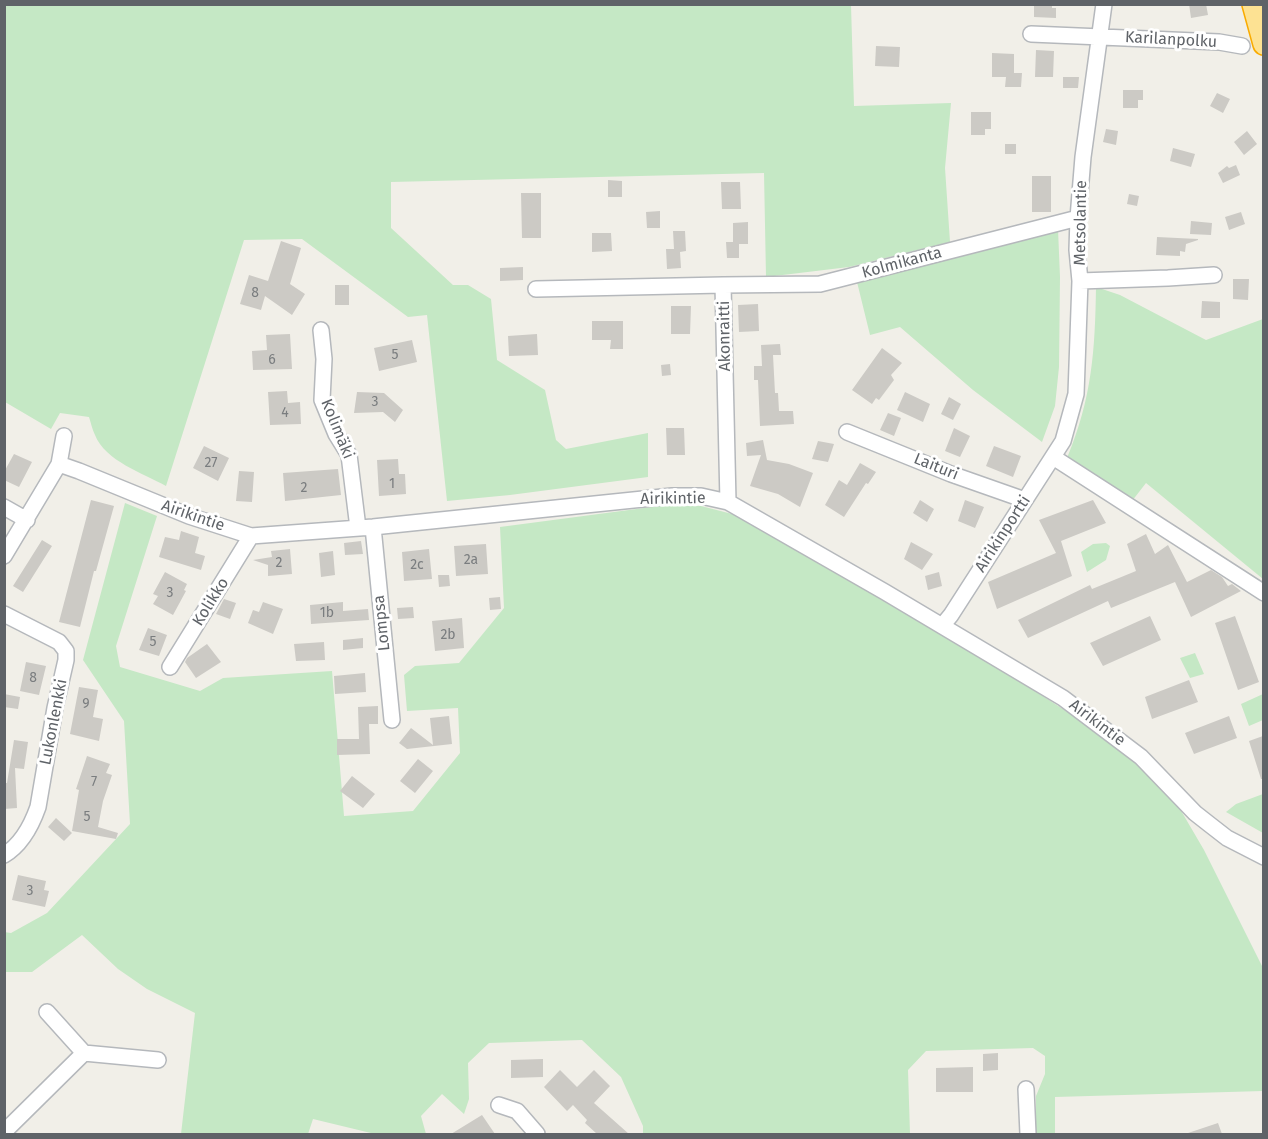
<!DOCTYPE html>
<html>
<head>
<meta charset="utf-8">
<style>
  body { margin:0 }
  #map { position:relative; width:1268px; height:1139px; overflow:hidden; background:#f1efe8; font-family:"Fira Sans",sans-serif }
  canvas { display:block }
  .frame { position:absolute; inset:0; border:6px solid #5f6368; pointer-events:none }
</style>
</head>
<body>
<div id="map">
<canvas width="1268" height="1139"></canvas>
<div class="frame"></div>
</div>
<script>
const g = document.querySelector('canvas').getContext('2d');
g.lineJoin = 'round';
function fillPath(path, color) { g.fillStyle = color; g.fill(path, 'evenodd'); }
function strokePath(path, color, width, dash) { g.strokeStyle = color; g.lineWidth = width; g.lineCap = dash ? 'butt' : 'round'; g.setLineDash(dash || []); g.stroke(path); }
function drawText(font, color, halo, rows, align = 'center') {
  g.font = font + ' "Fira Sans",sans-serif'; g.lineWidth = 6; g.setLineDash([]); g.textBaseline = 'middle'; g.strokeStyle = halo; g.fillStyle = color; for (const [text, x, y, turn = 0] of rows) {
    g.save(); g.translate(x, y); g.rotate((+turn || 0) * Math.PI / 180); g.textAlign = isNaN(turn) ? turn : align; if (halo) g.strokeText(text, 0, 0); g.fillText(text, 0, 0); g.restore();
  }
}
fillPath(new Path2D(`
  M5,4L851,5L854,106L951,103L945,168L950,242L849,267L766,277L764,173L391,182V228L453,285H468L491,299L497,360L545,390L556,440L566,449L648,433V477L510,495L447,501L427,315L408,317L302,239L244,240L166,486C143,473 105,461 95,435C92,429 91,423 89,417L60,413L51,429L5,402Z
  M1058,229L1060,277L1059,367L1055,406L1042,442L973,390L900,327L870,335L857,282Z
  M1096,287L1120,295L1206,340L1263,319V579L1146,483L1132,501L1067,458C1092,398 1095,351 1096,287Z
  M125,503L157,516L116,646L120,667L200,691L223,678L332,671L344,816L413,811L460,753L458,708L407,711L404,675L415,666L459,663L504,608L500,527L667,505L701,506L736,515L805,554L1015,678L1072,715L1137,764L1180,809L1204,850L1263,968V1091L1055,1097V1134H1036V1096L1045,1074V1056L1033,1048L926,1051L908,1070L910,1134H643V1126L621,1077L582,1040L489,1043L468,1063L469,1099L464,1114L442,1094L421,1116L426,1134H375L313,1119L308,1134H181L195,1013L147,989L118,969L82,935L32,972H5L4,932L11,933L47,913L130,824L124,721L83,660Z
  M1106,543L1110,546L1106,560L1087,572L1081,552L1093,544Z
  M1195,653L1204,674L1190,678L1180,658Z
  M1263,694V720L1249,726L1241,704Z
  M1263,794V833L1226,812L1236,804Z`), '#c5e8c5');
fillPath(new Path2D(`
  M1034,4H1052V8H1056V18L1034,17Z
  M1189,4H1206L1208,15L1191,18Z
  M876,46L900,47L899,67L875,66Z
  M1036,50L1054,51L1053,77H1035Z
  M992,53L1014,54V73H1022L1021,87H1005L1006,77H992Z
  M1063,77H1079L1078,88H1063Z
  M1123,90H1143V100H1138V108H1123Z
  M1217,93L1230,99L1223,113L1210,106Z
  M971,112H991V129H985V135H971Z
  M1106,129L1118,131L1116,145L1103,142Z
  M1247,131L1257,144L1244,155L1234,142Z
  M1005,144H1016V154H1005Z
  M1173,148L1195,154L1191,167L1170,161Z
  M1236,165L1240,175L1223,183L1218,173L1227,166L1229,168Z
  M1032,176H1051V212H1032Z
  M608,180L622,181V197H608Z
  M721,182H740L741,209H722Z
  M521,193H541V238H522Z
  M1129,194L1139,196L1137,206L1127,204Z
  M660,211V228H647L646,212Z
  M1241,212L1245,224L1229,230L1225,217Z
  M1191,221L1212,223L1211,235L1190,234Z
  M748,222V244H739V258H727L726,242H733V223Z
  M673,231H685L686,251L680,252L681,268L667,269L666,249H674Z
  M592,233H611L612,251L592,252Z
  M1157,237L1198,239V240L1186,244L1185,252L1180,251V256L1156,255Z
  M281,241L301,248L290,284L305,294L292,315L265,296L261,310L240,304L249,275L268,281Z
  M523,267V280L500,281V268Z
  M1233,279H1249L1248,300L1233,299Z
  M335,285H349V305H335Z
  M1202,301L1220,302V318H1201Z
  M758,304L759,331L739,332L738,305Z
  M671,306H691L690,334H671Z
  M592,321H623V349H610L611,340H592Z
  M290,334L292,369L253,370L252,351L267,350L266,335Z
  M537,334L538,355L509,356L508,336Z
  M412,340L417,362L379,371L374,348Z
  M780,344L781,355H773L775,393H778L779,411H793L794,424L760,426L758,380H754V366H762L761,345Z
  M882,348L902,363L891,375L894,380L879,400L876,398L872,404L852,390Z
  M670,364L671,375L662,376L661,365Z
  M287,391L288,403L300,402L301,424L270,425L268,392Z
  M357,392L384,393L403,410L395,422L383,412L354,413Z
  M905,392L930,404L923,422L897,410Z
  M949,397L961,404L953,420L941,414Z
  M888,413L901,418L894,436L880,430Z
  M666,428H684L685,455H667Z
  M954,428L970,436L960,457L945,451Z
  M763,440L767,460L789,464L813,473L800,507L778,494L750,486L761,455L747,456L746,443Z
  M818,441L834,444L828,462L812,459Z
  M204,446L229,458L218,481L193,468Z
  M994,446L1021,456L1013,477L986,466Z
  M14,454L32,462L19,487L4,480V472Z
  M398,459L399,474H405L406,494L379,496L377,460Z
  M860,463L876,472L868,484L866,483L844,517L825,505L839,480L847,485Z
  M338,469L341,495L285,501L283,473Z
  M239,471L254,472L252,502L236,501Z
  M91,500L114,506L96,571H94L80,627L59,622Z
  M920,500L934,509L927,522L913,513Z
  M965,500L984,507L975,528L958,521Z
  M1093,500L1106,523L1061,541L1072,576L997,609L988,582L1056,553L1039,520Z
  M181,531L199,537L195,553L205,556L201,570L159,557L165,537L179,540Z
  M1146,534L1155,554L1168,545L1187,582L1211,570L1222,577L1228,586L1232,584L1241,591L1191,617L1175,582L1111,608L1108,601L1028,638L1018,620L1090,585L1092,589L1136,571L1127,544Z
  M42,540L52,546L23,592L13,586Z
  M361,541L363,554L345,555L344,543Z
  M911,542L933,554L922,570L904,559Z
  M486,544L488,574L456,576L454,546Z
  M290,549L292,574L268,576V565L253,560L272,557L271,551Z
  M429,549L432,579L404,581L402,552Z
  M333,551L335,575L321,577L319,553Z
  M165,572L187,584L184,590L186,591L173,615L153,604L158,596L153,594Z
  M939,572L942,586L928,590L925,576Z
  M438,575H449L450,586L439,587Z
  M500,597L501,609L490,610L489,598Z
  M224,599L236,603L230,619L216,614Z
  M263,602L283,609L273,634L248,623L253,610L259,612Z
  M343,602V611L368,609L369,620L311,624L310,605Z
  M413,607L414,618L398,619L397,608Z
  M1150,616L1161,640L1103,666L1090,643Z
  M1235,616L1259,682L1238,690L1215,623Z
  M462,618L464,648L435,651L432,621Z
  M148,628L167,635L159,656L139,650Z
  M363,638V648L343,650V640Z
  M324,642L325,660L296,661L294,644Z
  M207,644L221,662L196,678L185,662L187,658Z
  M26,662L46,666L39,695L20,691Z
  M365,673L366,692L335,694L334,676Z
  M1189,680L1198,702L1152,719L1145,697Z
  M79,687L98,690L93,717L103,719L99,741L70,734Z
  M4,694L20,697L18,709L4,707Z
  M378,706V724H369L370,754L337,755V739H359L358,707Z
  M449,716L452,744L407,749L399,743L411,728L433,745L430,718Z
  M1229,716L1237,738L1194,754L1185,733Z
  M1263,736V779H1261L1249,741Z
  M14,740L28,742L24,769L15,768L17,808L4,809V783H7Z
  M87,756L110,764L106,773L112,775L103,801L98,827L118,833L116,839L72,831L79,790L76,789Z
  M418,759L433,771L415,793L400,781Z
  M352,776L375,794L363,808L340,791Z
  M56,818L72,833L64,841L48,827Z
  M18,875L46,881L44,890L49,891L45,907L12,900Z
  M998,1053V1070L983,1071V1054Z
  M543,1059V1077L511,1078V1060Z
  M973,1067V1092H936V1068Z
  M560,1070L577,1087L594,1070L610,1086L594,1103L629,1134H597L585,1123L587,1120L573,1105L567,1111L544,1087Z
  M482,1115L495,1134H451Z
  M1218,1123L1222,1134H1188V1133Z`), '#cccac5');
const minor = new Path2D(`
  M1031,34L1219,42L1242,46
  M1080,281L1168,278L1214,275
  M723,285L820,284L1078,218
  M536,289L723,285L728,502
  M321,330L324,359L322,400L336,434L349,455L358,528
  M847,432L951,474L1025,500
  M1053,457L1264,593
  M59,464L79,471L189,516L251,536L373,527L672,496H701L728,502L885,592L1063,698L1141,757L1195,813L1209,824L1227,838L1264,857
  M4,507L27,520
  M373,527L392,720
  M4,556L59,464L64,436
  M4,614L59,642L66,651V660L55,708L38,807C32,824 21,845 4,855
  M942,626L951,615L1063,441L1076,394L1080,281L1077,250L1078,218L1083,157L1104,4
  M170,667L251,536
  M47,1012L84,1053
  M1026,1089L1028,1134
  M499,1105L517,1111L537,1134
  M4,1132L84,1053L158,1060`);
const highway = new Path2D(`
  M1253,4L1264,44`);
strokePath(minor, '#b5b8bc', 18);
strokePath(highway, '#f9ab00', 24);
strokePath(minor, '#fff', 15);
strokePath(highway, '#fde293', 21);
drawText('14px', '#7a7d7f', null, [
  ["8",255,293],
  ["5",395,355],
  ["6",272,360],
  ["3",375,402],
  ["4",285,413],
  ["27",211,463],
  ["1",392,484],
  ["2",304,488],
  ["2a",471,560],
  ["2",279,563],
  ["2c",417,565],
  ["3",170,593],
  ["1b",327,613],
  ["2b",448,635],
  ["5",153,642],
  ["8",33,678],
  ["9",86,704],
  ["7",94,782],
  ["5",87,817],
  ["3",30,891]
]);
drawText('16px', '#5f6368', '#fff', [
  ["Karilanpolku",1171,40,3],
  ["Metsolantie",1081,223,-89],
  ["Kolmikanta",902,263,-15],
  ["Akonraitti",725,336,-91],
  ["Kolimäki",337,429,68],
  ["Laituri",936,467,22],
  ["Airikintie",673,499,-1],
  ["Airikintie",193,516,19],
  ["Airikinportti",1003,534,-57],
  ["Kolikko",211,602,-58],
  ["Lompsa",382,623,-96],
  ["Lukonlenkki",54,722,-79],
  ["Airikintie",1097,723,37]
]);
</script>
</body>
</html>
